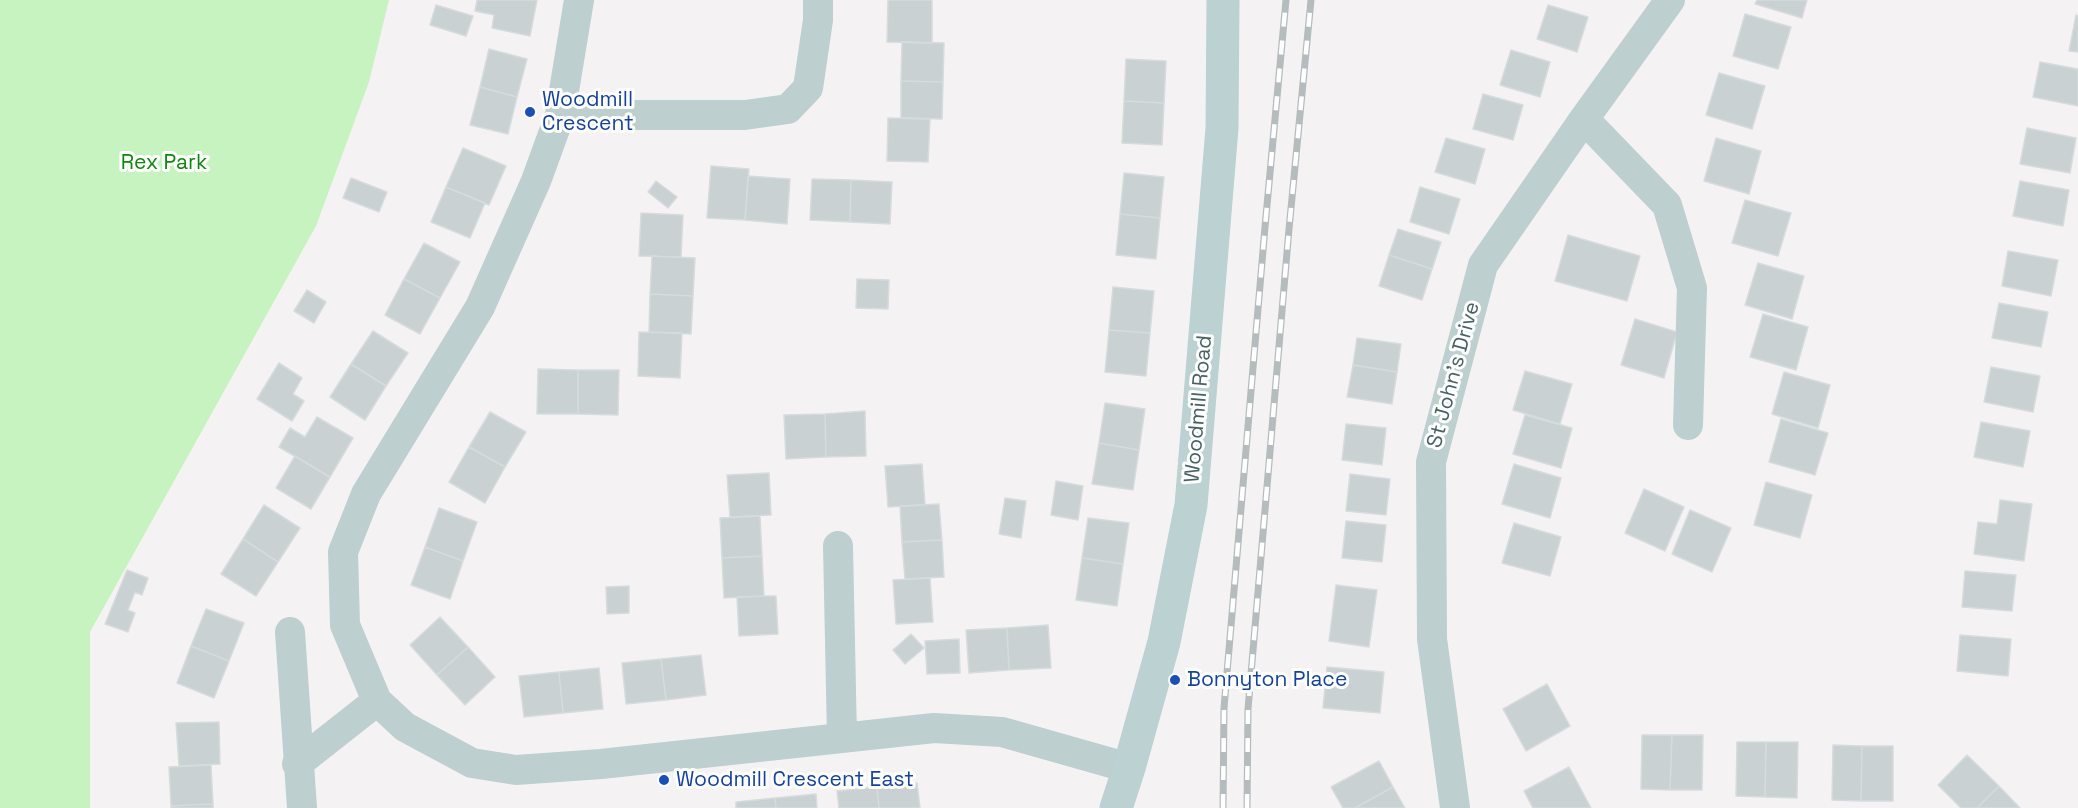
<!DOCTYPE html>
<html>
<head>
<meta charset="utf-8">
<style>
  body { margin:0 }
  canvas { display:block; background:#f5f2f4 }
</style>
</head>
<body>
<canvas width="2078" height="808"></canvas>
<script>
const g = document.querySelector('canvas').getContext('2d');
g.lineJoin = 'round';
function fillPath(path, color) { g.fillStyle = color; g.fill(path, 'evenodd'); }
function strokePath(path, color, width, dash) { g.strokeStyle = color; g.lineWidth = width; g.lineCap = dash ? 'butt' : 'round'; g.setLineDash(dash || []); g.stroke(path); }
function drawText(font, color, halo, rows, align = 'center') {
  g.font = font + ' "Space Grotesk",sans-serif'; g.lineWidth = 6; g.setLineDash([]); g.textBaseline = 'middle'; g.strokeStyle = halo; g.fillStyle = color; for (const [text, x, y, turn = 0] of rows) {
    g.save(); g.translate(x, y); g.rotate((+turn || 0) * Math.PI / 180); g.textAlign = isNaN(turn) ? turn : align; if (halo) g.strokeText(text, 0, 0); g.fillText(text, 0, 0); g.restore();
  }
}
fillPath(new Path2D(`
  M0,0H389L369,82L316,226L90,632V808H0Z`), '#c6f3c0');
const building = new Path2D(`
  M477,0H537L530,36L492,28L494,15L475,11Z
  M888,0H932V43L887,42Z
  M1757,0H1807L1802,18L1755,4Z
  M436,5L473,16L466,36L430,25Z
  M1548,5L1588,17L1577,52L1537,39Z
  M1745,14L1791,27L1778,69L1733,56Z
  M2076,15L2078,16V52L2069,51Z
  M902,42L944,43L943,82L901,81Z
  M489,49L527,59L517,97L480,87Z
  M1511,50L1550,62L1540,97L1500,85Z
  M1126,59L1166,61L1164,103L1124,101Z
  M2040,62L2078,69V106L2033,97Z
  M1719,73L1765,86L1752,129L1706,115Z
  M901,81L943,82L942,119L901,118Z
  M480,87L517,97L508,134L470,125Z
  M1483,94L1523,105L1513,140L1473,129Z
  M1124,101L1164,103L1162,145L1122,143Z
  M888,118L930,119L928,162L887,161Z
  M2027,128L2076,138L2070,173L2020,164Z
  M1446,138L1485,149L1475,184L1435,172Z
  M1716,138L1761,151L1749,194L1704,181Z
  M463,148L506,166L489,205L446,187Z
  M711,166L749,169L745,220L707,218Z
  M1124,173L1164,177L1160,218L1120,214Z
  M748,176L790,179L787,224L745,220Z
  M351,178L387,192L379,212L343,198Z
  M812,179L851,180L850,222L810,220Z
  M851,180L892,182L890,224L850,222Z
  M656,181L677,197L668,208L648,192Z
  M2020,181L2069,190L2063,226L2013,216Z
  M446,187L485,203L470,238L431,222Z
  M1420,187L1460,199L1449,234L1410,222Z
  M1745,200L1791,213L1778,256L1732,243Z
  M641,213L683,215L681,257L639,256Z
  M1120,214L1160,218L1156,259L1116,255Z
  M1398,229L1441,242L1432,269L1389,255Z
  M1568,235L1640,256L1627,301L1555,281Z
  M424,243L460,262L440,298L404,279Z
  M2008,251L2058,260L2051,296L2002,286Z
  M1389,255L1432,269L1422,300L1379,286Z
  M652,256L695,258L693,296L650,294Z
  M1758,263L1804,276L1792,319L1745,305Z
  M404,279L440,298L420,334L385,315Z
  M857,279L889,280L888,309L856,308Z
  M1113,287L1154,291L1150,333L1109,330Z
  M307,290L326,302L314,323L294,311Z
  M650,294L693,296L691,334L649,332Z
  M1999,303L2048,312L2041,347L1992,338Z
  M1763,314L1808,327L1796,370L1750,357Z
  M1635,319L1677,332L1664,378L1621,365Z
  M1109,330L1150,333L1146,376L1105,372Z
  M373,331L408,353L386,386L351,364Z
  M639,332L682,333L680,378L638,376Z
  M1357,338L1401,344L1397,372L1353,365Z
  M279,363L302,378L293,394L304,401L292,421L257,399Z
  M351,364L386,386L365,420L330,397Z
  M1353,365L1397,372L1392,404L1347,397Z
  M1991,367L2040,376L2033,412L1984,402Z
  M538,369L578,370V414H537Z
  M578,370H619L618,415L578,414Z
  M1525,371L1572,384L1560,424L1513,410Z
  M1784,372L1830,385L1818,428L1772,414Z
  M1105,403L1145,409L1139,450L1099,443Z
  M865,411L866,456L826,457L825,414Z
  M490,412L526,432L505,467L469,447Z
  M825,414L826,457L786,459L784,415Z
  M1525,415L1572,428L1561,468L1513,454Z
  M317,417L353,438L330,477L279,447L290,428L305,437Z
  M1781,419L1828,433L1815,475L1769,462Z
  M1981,422L2030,431L2023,467L1974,457Z
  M1346,424L1386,428L1382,465L1342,460Z
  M1099,443L1139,450L1133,490L1092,484Z
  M469,447L505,467L485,503L449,482Z
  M295,456L330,477L311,509L276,488Z
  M922,464L925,505L888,507L885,466Z
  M1514,464L1561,478L1550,518L1502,504Z
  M769,473L771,515L730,517L727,475Z
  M1350,474L1390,479L1386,515L1346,511Z
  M1056,481L1083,486L1078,520L1051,515Z
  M1766,482L1812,495L1800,538L1754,525Z
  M1644,489L1684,507L1665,551L1625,533Z
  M1005,498L1026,501L1021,538L999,534Z
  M2000,500L2032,504L2024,561L1974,554L1978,522L1997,524Z
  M939,504L942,540L902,542L900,506Z
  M264,505L300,528L278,562L243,539Z
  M439,508L477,522L463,561L425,547Z
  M1690,510L1731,528L1712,572L1672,554Z
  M760,516L762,556L722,558L720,518Z
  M1088,518L1129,523L1123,564L1082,558Z
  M1346,521L1386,525L1382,562L1342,558Z
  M1514,523L1561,537L1550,576L1502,563Z
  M243,539L278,562L256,596L221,574Z
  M942,540L944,577L905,579L902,542Z
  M425,547L463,561L450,599L411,585Z
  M762,556L764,596L724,598L722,558Z
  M1082,558L1123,564L1117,606L1076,600Z
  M127,570L148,578L142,595L135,592L128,610L135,613L128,632L105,624Z
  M1965,571L2016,575L2012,611L1962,607Z
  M930,578L933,622L896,624L893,580Z
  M1336,585L1377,590L1369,647L1329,641Z
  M629,586V613L607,614L606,587Z
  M764,596H776L778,634L739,636L737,597Z
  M206,609L244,623L229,661L191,646Z
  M440,617L468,647L437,675L410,645Z
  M1048,625L1051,668L1009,670L1007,628Z
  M1007,628L1009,670L969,673L966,630Z
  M911,634L924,648L905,664L893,650Z
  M1960,635L2011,639L2008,676L1957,671Z
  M959,639L960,673L927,674L925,641Z
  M191,646L229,661L214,698L177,683Z
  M468,647L495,677L465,705L437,675Z
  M701,655L706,695L666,700L661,659Z
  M661,659L666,700L626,704L622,663Z
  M1327,667L1384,672L1380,713L1323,708Z
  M599,668L603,709L563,713L559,672Z
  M559,672L563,713L524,717L519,676Z
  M1547,684L1570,726L1526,751L1503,709Z
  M219,722L220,764L179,766L176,723Z
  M1642,735H1672L1670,790L1641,789Z
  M1672,735H1703L1702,790H1670Z
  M1737,742H1766L1765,797L1736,796Z
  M1766,742H1798L1797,798L1765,797Z
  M1833,745L1862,746L1861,801L1832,800Z
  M1862,746H1893V801H1861Z
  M1967,755L1999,786L1977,808H1961L1938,785Z
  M1379,761L1393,787L1355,808H1343L1331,787Z
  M211,765L213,804L171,806L169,767Z
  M1569,767L1591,808H1533L1524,791Z
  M917,783L920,808H879L877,787Z
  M1999,786L2020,808H1977Z
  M877,787L879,808H839L837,791Z
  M1393,787L1405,808H1355Z
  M816,794L817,808H776L775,798Z
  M775,798L776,808H736V802Z
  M213,804V808H171V806Z`);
fillPath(building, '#c9d1d2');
strokePath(building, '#d6dcde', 1.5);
strokePath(new Path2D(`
  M579,0L560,115L536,181L480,307L366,494L343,552L345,625L377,701L405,727L472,763L516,770L601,764L934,728L1002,732L1129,768
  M560,115H745L788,109L808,88L818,20V0
  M1584,119L1667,205L1692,288L1688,425
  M838,546L842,738
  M290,632L302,808
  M297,764L377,701
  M1455,808L1432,639L1431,462L1483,265L1584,119L1670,0`), '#bdcfcf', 30);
strokePath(new Path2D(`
  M1116,808L1129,768L1164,642L1191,505L1222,128L1223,0`), '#bbd1d2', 33);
const rail = new Path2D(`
  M1223,808L1224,708L1265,227L1286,0
  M1247,808L1248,709L1289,229L1311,0`);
strokePath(rail, '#b4bcbd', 7);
strokePath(rail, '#fff', 4.5, [14]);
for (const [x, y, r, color] of [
  [530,112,6,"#1a4fb4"],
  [1175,680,6,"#1a4fb4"],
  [664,780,6,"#1a4fb4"]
]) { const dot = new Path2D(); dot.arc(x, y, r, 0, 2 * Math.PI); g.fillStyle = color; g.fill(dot); strokePath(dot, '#fff', 2); }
drawText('21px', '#164399', '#fff', [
  ["Woodmill",542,100],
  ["Crescent",542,124],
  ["Bonnyton Place",1187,680],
  ["Woodmill Crescent East",676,780]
], 'left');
drawText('21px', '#128511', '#fff', [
  ["Rex Park",164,163]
]);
drawText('21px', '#496261', '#fff', [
  ["St John's Drive",1454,375,-75],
  ["Woodmill Road",1199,409,-85]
]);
</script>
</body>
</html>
